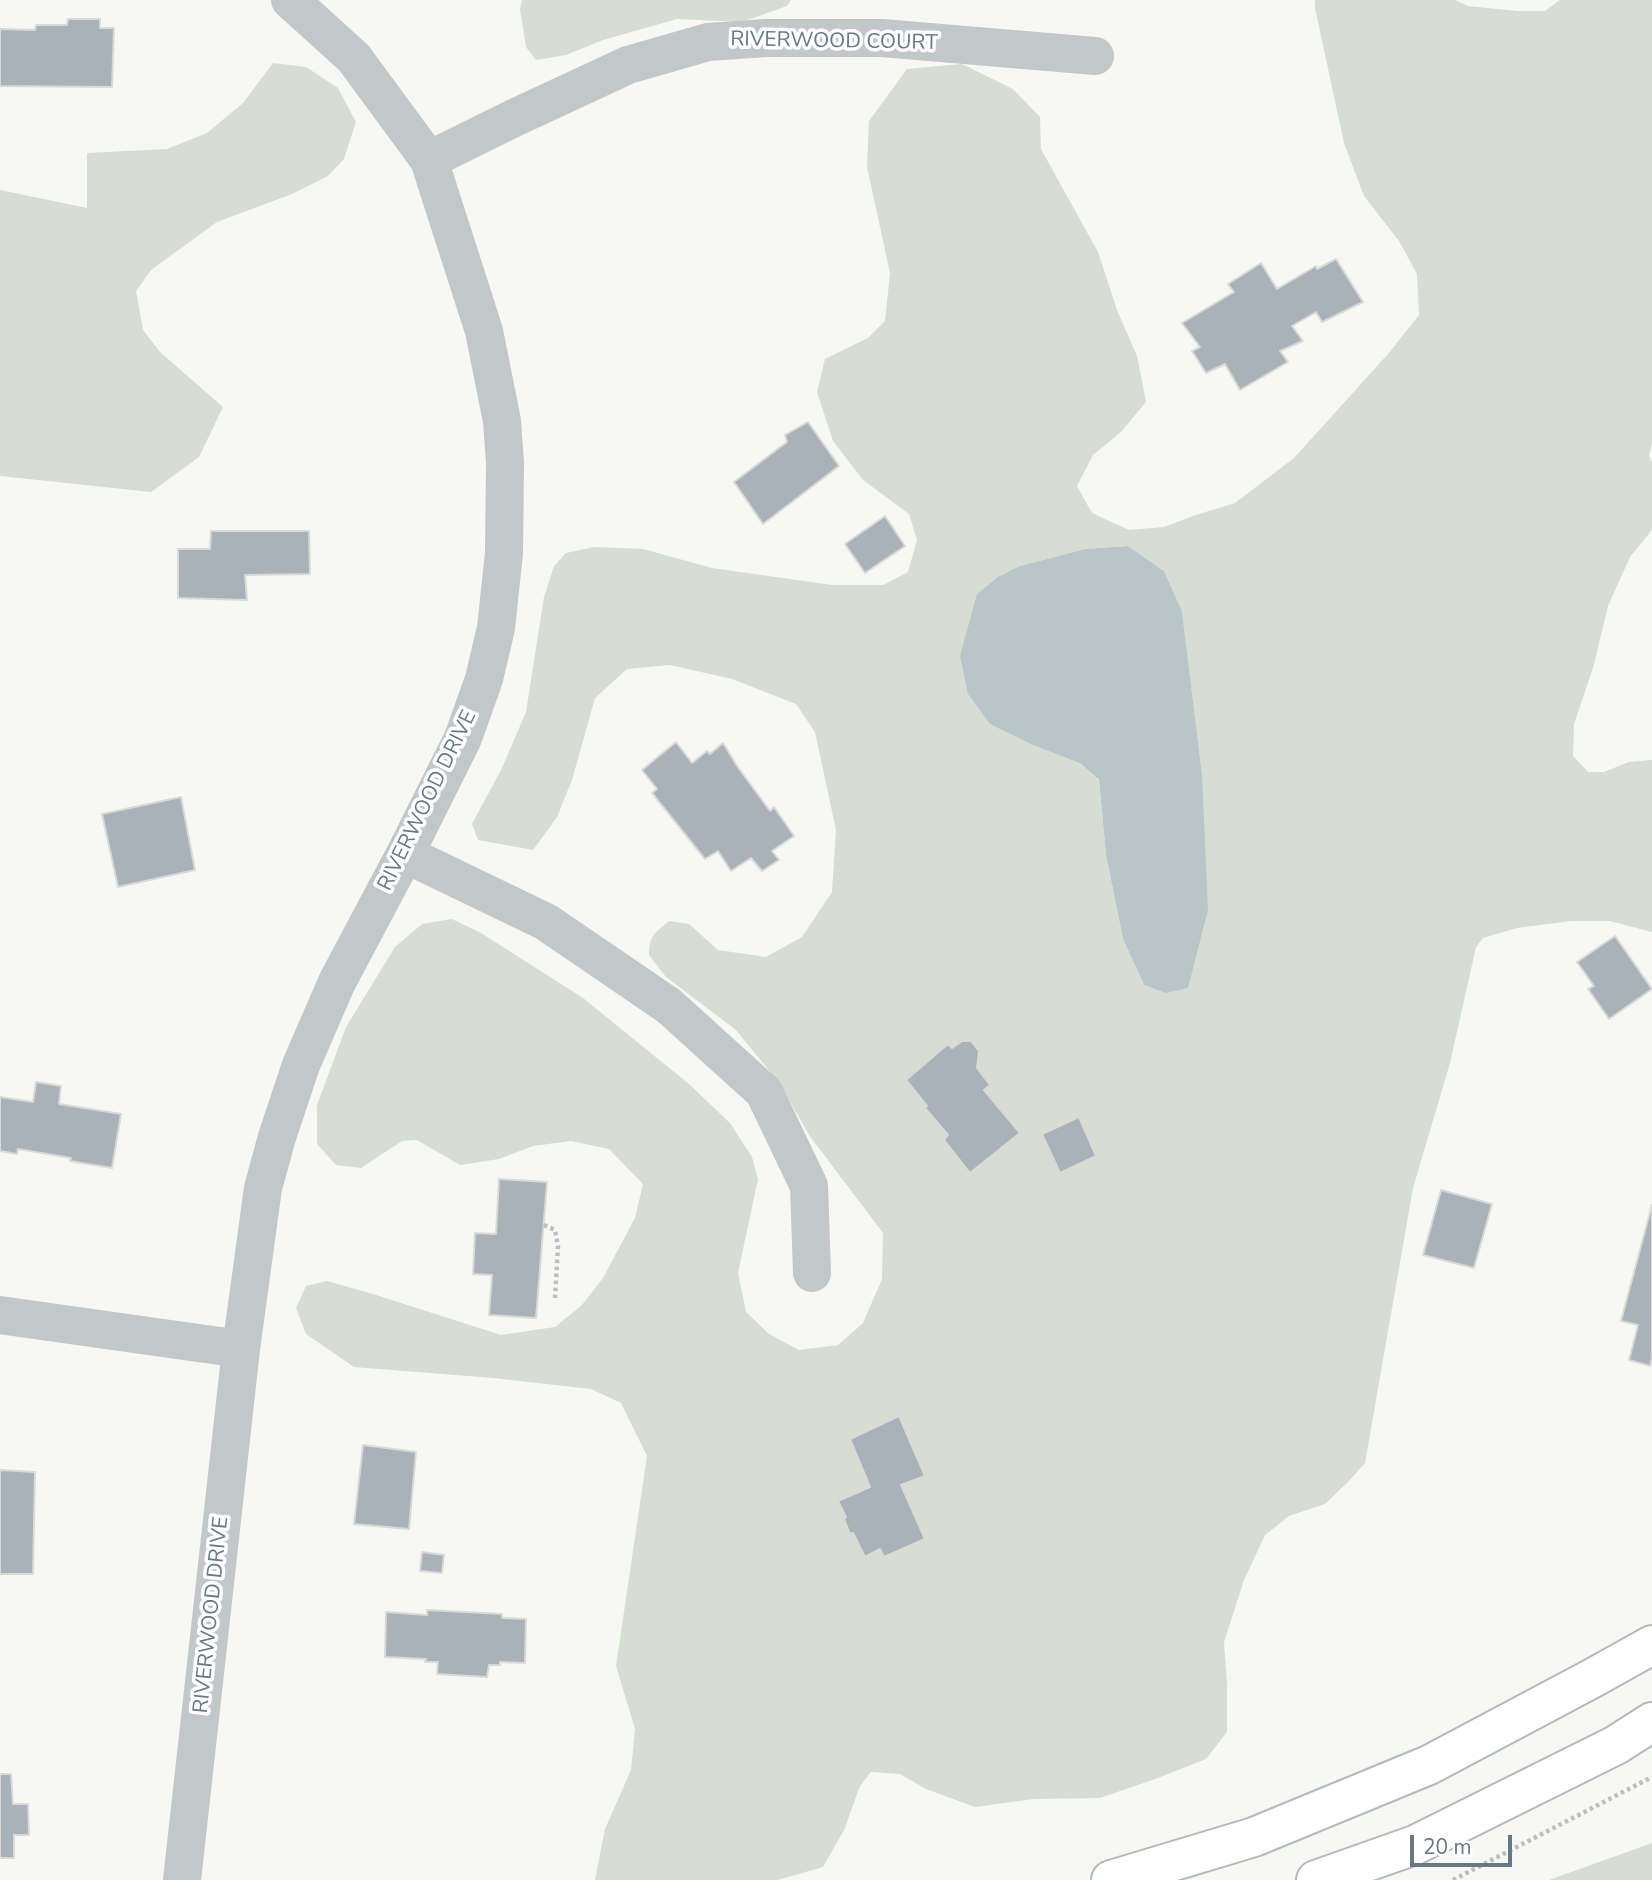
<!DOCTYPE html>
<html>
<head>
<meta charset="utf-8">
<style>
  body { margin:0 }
  #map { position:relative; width:1652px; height:1880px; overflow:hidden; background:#f7f7f4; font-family:"Nunito Sans",sans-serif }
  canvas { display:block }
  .scale { position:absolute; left:1410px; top:1835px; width:102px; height:32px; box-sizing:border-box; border:4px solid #657986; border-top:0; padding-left:9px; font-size:21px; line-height:24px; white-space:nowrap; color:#657986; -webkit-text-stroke:5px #fff; paint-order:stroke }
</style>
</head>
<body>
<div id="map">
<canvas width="1652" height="1880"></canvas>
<div class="scale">20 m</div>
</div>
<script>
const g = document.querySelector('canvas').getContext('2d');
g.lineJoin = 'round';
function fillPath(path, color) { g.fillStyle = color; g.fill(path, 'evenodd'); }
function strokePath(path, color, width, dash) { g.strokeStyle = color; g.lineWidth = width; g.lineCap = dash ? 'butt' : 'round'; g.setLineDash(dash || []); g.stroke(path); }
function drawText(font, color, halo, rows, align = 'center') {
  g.font = font + ' "Nunito Sans",sans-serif'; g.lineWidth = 7; g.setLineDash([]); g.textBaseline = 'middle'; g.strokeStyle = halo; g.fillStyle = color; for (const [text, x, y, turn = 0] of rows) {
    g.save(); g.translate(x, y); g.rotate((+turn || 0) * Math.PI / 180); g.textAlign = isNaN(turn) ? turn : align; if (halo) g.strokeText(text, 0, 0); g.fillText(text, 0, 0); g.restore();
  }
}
fillPath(new Path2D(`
  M522,0H791L787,6L742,22L677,19L603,40L566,55L536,60L526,47L520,9Z
  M1315,0H1455L1468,6L1517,11H1545L1560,0H1652V443L1649,456L1652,462V530L1630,557L1608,606L1593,668L1574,724L1573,756L1588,772H1604L1629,762L1652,760V932L1610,921H1571L1517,928L1483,938L1476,947L1450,1063L1413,1188L1365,1463L1348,1482L1325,1504L1289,1516L1265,1535L1244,1580L1224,1642L1227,1684V1732L1206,1759L1158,1778L1100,1798L1033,1799L975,1807L926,1789L900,1774L871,1772L860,1786L844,1830L823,1867L778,1880H595L605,1829L631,1770L635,1729L616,1666L647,1456L621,1403L591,1389L493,1378L354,1367L306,1334L296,1308L306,1286L327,1281L373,1294L501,1335L555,1327L582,1305L603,1278L635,1218L643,1184L609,1149L571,1141L533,1146L499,1159L460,1165L417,1140L402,1141L361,1168L336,1165L317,1144V1105L346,1027L395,947L422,924L452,919L481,933L583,998L689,1084L730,1123L752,1157L758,1179L738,1273L746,1312L769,1334L799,1350L838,1345L863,1323L882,1279L883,1233L809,1135L780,1084L736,1030L666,977L649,955C649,935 655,933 669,921L689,924L718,950L766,957L802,937L832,892L836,830L815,732L796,704L732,679L670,665L627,669L595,698L572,780L557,817L533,850L478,840L472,824L502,768L526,712L544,597L554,566L566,553L594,547L643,549L712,568L832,585H883L908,572L917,540L909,514L863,480L833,441L817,392L825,359L868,338L885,321L890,273L867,167L869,121L907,69L962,64L1013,89L1040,117L1041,149L1098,252L1117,310L1137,356L1146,402L1121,432L1093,455L1077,486L1092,513L1129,530L1164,527L1196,515L1235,503L1294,458L1388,354L1419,315L1417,274L1399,241L1364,196L1344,143L1315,8ZM1128,546L1164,571L1182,611L1202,774L1165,993L1144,985L1123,939L1106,855L1099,781L1080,763L1020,566L1085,549Z
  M273,63L306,67L338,88L356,122L344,159L328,176L292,194L217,222L151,270L136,291L143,330L160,352L223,407L199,457L151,492L0,476V190L87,208V153L167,149L207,133L243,103Z
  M1652,1843V1880H1549Z`), '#d7ddd3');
fillPath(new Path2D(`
  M1128,546L1164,571L1182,611L1202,774L1208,910L1188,988L1165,993L1144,985L1123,939L1106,855L1099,780L1080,763L1033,745L990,724L968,694L960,656L977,594L998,577L1020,566L1085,549Z`), '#b8c6c9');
const building = new Path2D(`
  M68,19H100V28H114L112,87L0,86V29L35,30L36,25H67Z
  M1336,259L1363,302L1322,322L1316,312L1292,326L1303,341L1280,351L1288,362L1240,390L1225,364L1206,373L1192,351L1200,347L1182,323L1234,292L1228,284L1261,263L1277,289L1316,266L1317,269Z
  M808,422L839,466L763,524L734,482L787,442L785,435Z
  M885,516L905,546L865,573L845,544Z
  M211,531H309L310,574L245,575L247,600L178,598V549H210Z
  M676,742L692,763L707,751L710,754L723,743L737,766L770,811L774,807L794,836L772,851L779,860L762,871L751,858L731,871L718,851L705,859L652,793L657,789L642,770Z
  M181,797L195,870L118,887L102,814Z
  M1615,936L1652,989L1609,1019L1588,989L1594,986L1577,962Z
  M962,1041H971L979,1051L977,1068L990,1085L984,1090L1020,1133L970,1173L944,1140L948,1135L925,1108L927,1106L906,1080L948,1044L952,1048Z
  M36,1082L61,1086L59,1104L121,1114L112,1168L70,1161L71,1158L18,1149L17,1154L0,1151V1097L33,1102Z
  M1079,1117L1096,1156L1060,1173L1042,1134Z
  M499,1179L547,1182L536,1318L489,1315L492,1275L473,1274L475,1233L496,1234Z
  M1441,1190L1492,1204L1474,1268L1423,1255Z
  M1652,1205V1358L1650,1366L1629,1360L1638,1325L1621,1321Z
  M899,1416L925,1476L901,1485L925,1539L884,1557L880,1549L865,1557L853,1533L850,1534L844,1519L846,1517L838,1501L870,1487L850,1439Z
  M363,1445L416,1452L409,1529L354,1524Z
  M0,1470L35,1472L33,1574H0Z
  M422,1552L444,1555L442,1573L420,1571Z
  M427,1610L502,1614V1618L526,1619L525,1663L500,1662V1665H489L487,1677L437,1674L438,1662H425L426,1659L385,1657L386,1612L427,1615Z
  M0,1774H11L13,1804H28L29,1835H14V1858H0Z`);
fillPath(building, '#a9b2b8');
strokePath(building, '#d9d9d7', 2);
const primary = new Path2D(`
  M1111,1880L1254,1837L1429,1765L1591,1679L1652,1645
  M1316,1880L1415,1845L1616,1745L1652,1722`);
strokePath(primary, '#b3b9bd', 42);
strokePath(new Path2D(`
  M544,1225L555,1230L558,1246L555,1298
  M1453,1880L1652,1777`), '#babec0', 4.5, [3.5, 3.5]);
strokePath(new Path2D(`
  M429,160L514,118L628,65L708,42L766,38H882L1095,56
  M405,854L546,922L669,1006L764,1092L809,1186L812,1273
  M0,1315L241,1349
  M182,1880L241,1349L263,1188L277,1137L301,1065L337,982L405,854L463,738L484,679L496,628L504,553L505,463L502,421L484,331L429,160L354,58L290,0`), '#c2c7ca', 38);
strokePath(primary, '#fff', 38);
drawText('21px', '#657986', '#fff', [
  ["RIVERWOOD COURT",834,42,1],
  ["RIVERWOOD DRIVE",428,801,-64],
  ["RIVERWOOD DRIVE",212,1615,-84]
]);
</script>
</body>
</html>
